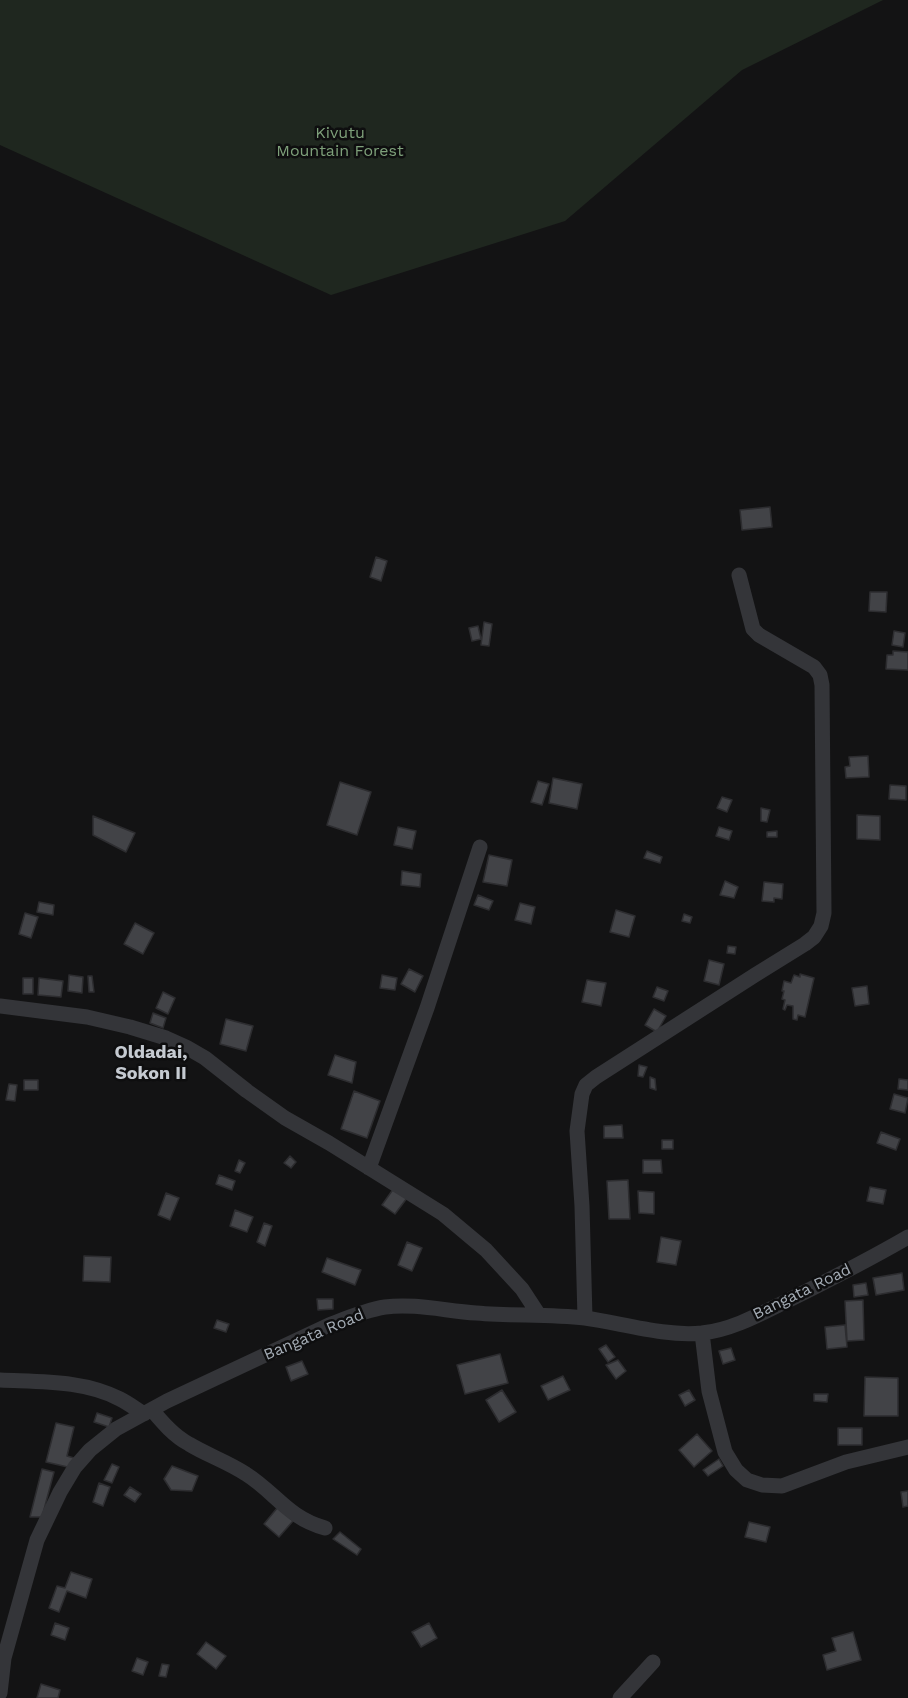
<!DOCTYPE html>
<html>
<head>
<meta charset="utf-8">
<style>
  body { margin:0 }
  canvas { display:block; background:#131314 }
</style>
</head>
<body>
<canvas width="908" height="1698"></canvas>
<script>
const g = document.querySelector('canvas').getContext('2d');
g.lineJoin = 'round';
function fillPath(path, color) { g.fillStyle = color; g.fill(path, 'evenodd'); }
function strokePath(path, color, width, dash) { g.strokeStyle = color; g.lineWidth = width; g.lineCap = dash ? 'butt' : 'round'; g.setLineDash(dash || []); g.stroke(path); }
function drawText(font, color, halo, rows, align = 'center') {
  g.font = font + ' "Work Sans",sans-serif'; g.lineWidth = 5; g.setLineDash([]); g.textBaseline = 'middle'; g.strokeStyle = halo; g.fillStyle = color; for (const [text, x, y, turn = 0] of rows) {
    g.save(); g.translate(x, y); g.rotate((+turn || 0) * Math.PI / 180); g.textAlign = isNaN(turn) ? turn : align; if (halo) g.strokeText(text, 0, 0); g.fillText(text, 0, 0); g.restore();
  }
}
fillPath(new Path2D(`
  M0,0H883L742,70L565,221L331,295L0,145Z`), '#1f271f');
const building = new Path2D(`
  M770,507L772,527L742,530L740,510Z
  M376,557L387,561L381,581L370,577Z
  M870,592H887L886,612L869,611Z
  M484,622L492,624L489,646L481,645Z
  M478,626L481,639L472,641L469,628Z
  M894,631L905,633L903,647L892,645Z
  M893,651L908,652V670L886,669L887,655H893Z
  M868,756L869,777L846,778L845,767L850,766L849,757Z
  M553,778L582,784L577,809L549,803Z
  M538,781L549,784L542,805L531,802Z
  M340,782L371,792L357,835L327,825Z
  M890,785L906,786V800L889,799Z
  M722,797L732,800L727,812L717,808Z
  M761,808L770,810L767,822L761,821Z
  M857,815L880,816V840L857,839Z
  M93,816L135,833L126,852L93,835Z
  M398,827L416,831L412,849L394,845Z
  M719,827L732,831L729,840L716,836Z
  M777,831V837H767V832Z
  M647,851L662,857L660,863L644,858Z
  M489,855L512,860L507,886L483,882Z
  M402,871L421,874L420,887L401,885Z
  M725,881L738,887L734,898L720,895Z
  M764,882L783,884L782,899L774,898V902L762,901Z
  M478,895L493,901L489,910L474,905Z
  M39,902L54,905L53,915L37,912Z
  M520,903L535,907L531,924L515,920Z
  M616,910L635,916L629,937L610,932Z
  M25,913L38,917L31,938L19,934Z
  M684,914L692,917L690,923L682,921Z
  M135,923L154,933L143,954L124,944Z
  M728,946L736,947L735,954L727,953Z
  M709,960L724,964L719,985L704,981Z
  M409,969L423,976L415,992L401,984Z
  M800,974L814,978L805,1017L798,1015L797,1020L793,1019V1006L787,1005L785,1010L783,1009L785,1000L782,999L784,991H782L784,981L791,983L794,975L800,977Z
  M69,975L83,977L82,993L68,991Z
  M382,975L397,978L395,990L380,988Z
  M88,976H92L94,992H89Z
  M23,978H33V994H23Z
  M39,978L63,981L61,997L38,995Z
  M587,980L606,983L601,1006L582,1002Z
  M867,986L869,1004L855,1006L852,988Z
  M657,987L668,991L664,1001L653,997Z
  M163,992L175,998L168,1014L156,1008Z
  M654,1009L666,1016L657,1032L645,1025Z
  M153,1013L166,1018L163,1028L150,1023Z
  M226,1019L253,1026L246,1051L220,1044Z
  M335,1055L356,1062L352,1083L328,1075Z
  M639,1065L647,1067L643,1077L638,1076Z
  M650,1077L655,1079L656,1090L650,1088Z
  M899,1079L908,1080V1090L898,1089Z
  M24,1080H38V1090H24Z
  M9,1084L17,1085L15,1101L6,1100Z
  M354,1091L380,1101L367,1138L341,1129Z
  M894,1094L908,1098L905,1113L890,1109Z
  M622,1125L623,1138H604V1126Z
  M881,1132L900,1139L896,1150L877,1143Z
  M662,1140H673V1149H662Z
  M290,1156L296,1162L291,1168L284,1163Z
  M239,1160L245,1163L240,1173L235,1171Z
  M643,1160H661L662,1173H643Z
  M219,1175L235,1181L232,1190L216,1184Z
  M628,1180L630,1219H609L607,1181Z
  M870,1187L886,1190L883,1204L867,1201Z
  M394,1188L407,1198L395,1214L382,1205Z
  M638,1191L654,1192V1214L639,1213Z
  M166,1193L179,1198L170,1220L158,1215Z
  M235,1210L253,1217L247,1232L230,1226Z
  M264,1223L272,1226L265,1246L257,1242Z
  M661,1237L681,1241L676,1265L657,1262Z
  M407,1242L422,1248L412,1271L398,1265Z
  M84,1256L111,1257L110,1282L83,1281Z
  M327,1258L361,1270L355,1285L322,1272Z
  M902,1273L904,1290L876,1295L873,1278Z
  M866,1283L868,1295L854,1297L853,1285Z
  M317,1299H333V1309L318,1310Z
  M863,1300L864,1340L847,1341L845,1301Z
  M217,1320L229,1324L226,1332L214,1328Z
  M845,1325L847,1347L827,1349L825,1327Z
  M606,1345L615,1357L608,1362L599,1349Z
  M731,1348L735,1360L723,1364L719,1351Z
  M500,1354L508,1383L465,1394L457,1365Z
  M618,1360L626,1371L616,1379L606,1365Z
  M302,1361L308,1374L291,1381L286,1367Z
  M563,1376L570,1390L548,1400L541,1386Z
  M865,1377L898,1378V1416H864Z
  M502,1390L516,1412L499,1422L486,1400Z
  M689,1390L695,1400L685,1406L679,1395Z
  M814,1394H828L827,1402L814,1401Z
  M97,1413L112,1418L109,1427L94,1422Z
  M56,1423L74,1427L67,1456L74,1458L72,1468L46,1462Z
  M838,1428H862V1445H838Z
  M697,1434L712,1451L694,1467L679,1450Z
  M719,1459L723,1466L708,1476L703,1470Z
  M112,1464L119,1467L112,1483L104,1480Z
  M172,1466L198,1476L192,1491L171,1490L164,1479Z
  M42,1469L54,1472L42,1517H30Z
  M99,1483L110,1487L103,1506L93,1502Z
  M130,1487L141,1494L135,1502L124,1495Z
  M908,1491V1506L903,1507L901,1492Z
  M278,1507L293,1521L279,1537L264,1524Z
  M749,1522L770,1527L766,1542L745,1537Z
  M340,1532L361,1549L357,1555L333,1539Z
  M71,1572L92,1579L86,1598L67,1591L59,1612L49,1608L57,1586L65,1588Z
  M55,1623L69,1628L65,1640L51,1635Z
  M429,1623L437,1638L421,1647L412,1632Z
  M853,1632L861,1660L827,1670L823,1655L836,1651L832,1638Z
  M206,1642L226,1656L216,1669L197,1654Z
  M137,1658L148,1662L143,1675L132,1671Z
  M162,1664L169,1665L166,1677L159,1676Z
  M41,1684L60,1690L58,1698H37Z`);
fillPath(building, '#424347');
strokePath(building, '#2d2d30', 1.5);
strokePath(new Path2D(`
  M0,1006L87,1017L130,1027L166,1038L186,1047L205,1058L247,1091L285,1118L329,1143L443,1214L486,1250L522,1289L539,1315
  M369,1168L427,1008L480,847
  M585,1318L582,1206L577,1131L582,1094L586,1085L596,1077L755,975L805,944L814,937L821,926L824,913L822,685L820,675L814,667L759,635L753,629L739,575
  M702,1333L709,1391L725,1452L736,1470L747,1480L762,1485L782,1486L846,1462L908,1447
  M0,1380C40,1382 84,1380 120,1399C128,1403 136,1409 144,1414
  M152,1410C163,1423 174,1436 189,1444C207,1455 228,1462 246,1474C276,1493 288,1518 325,1528
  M0,1693L4,1658L37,1540L60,1492L75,1467L90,1450L116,1429L167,1401L329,1325C347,1318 366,1310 385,1307C414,1303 446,1311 476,1313C512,1316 549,1314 585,1318C621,1323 666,1337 702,1333C733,1330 764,1312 791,1299C831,1279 870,1259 908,1237
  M620,1698L653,1662`), '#343539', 15);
drawText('16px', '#7ea07a', '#0e0e0f', [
  ["Kivutu",340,133],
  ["Mountain Forest",340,151]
]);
drawText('16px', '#a4acb5', '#0e0e0f', [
  ["Bangata Road",802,1292,-26],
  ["Bangata Road",314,1335,-23]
]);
drawText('bold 18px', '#c5cad1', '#0e0e0f', [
  ["Oldadai,",151,1053],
  ["Sokon II",151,1074]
]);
</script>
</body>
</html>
